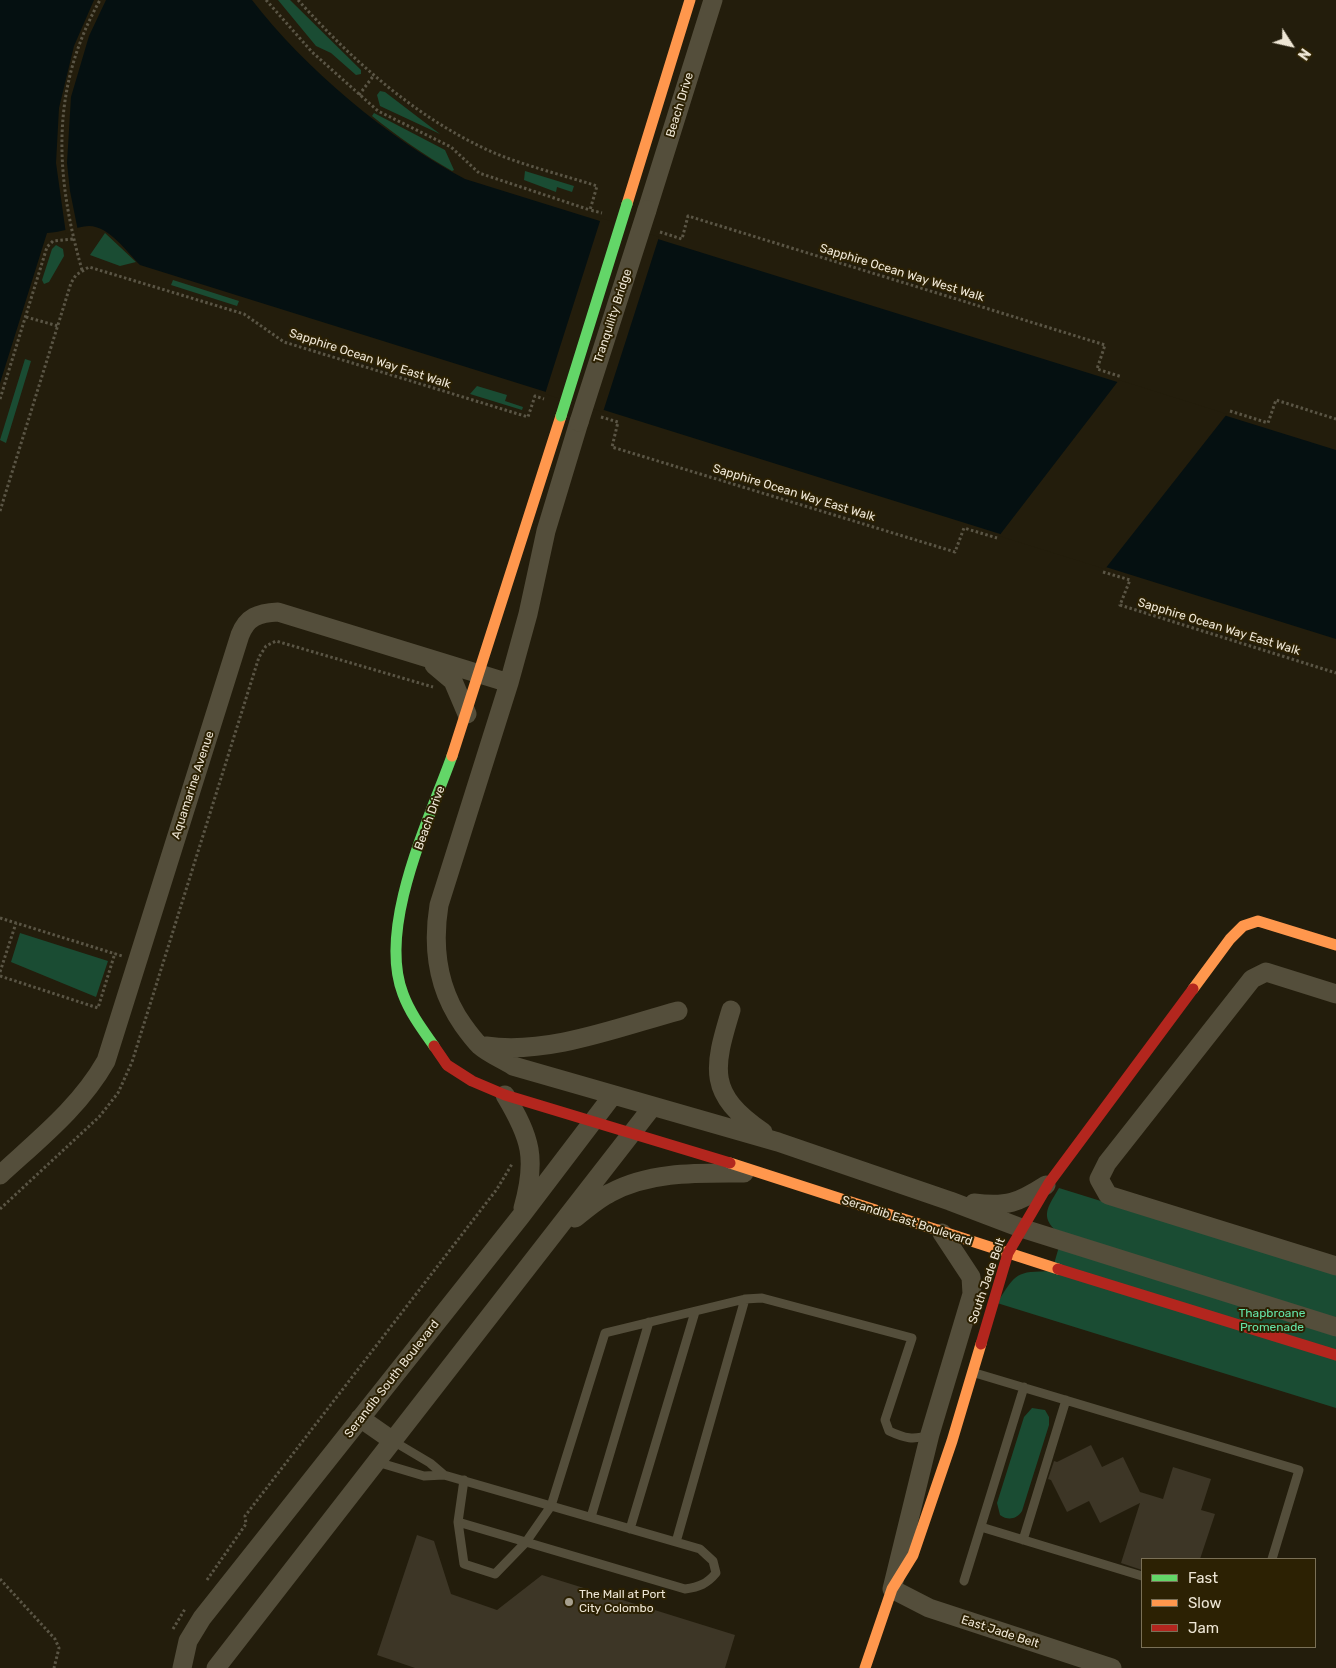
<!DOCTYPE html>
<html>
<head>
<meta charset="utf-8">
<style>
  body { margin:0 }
  #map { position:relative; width:1336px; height:1668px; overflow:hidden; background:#231d0c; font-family:Rubik,sans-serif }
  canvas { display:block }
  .legend { position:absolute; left:1141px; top:1558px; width:175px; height:90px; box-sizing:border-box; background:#2c2103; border:1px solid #7a7057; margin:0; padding:6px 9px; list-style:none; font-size:15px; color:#eee6d5 }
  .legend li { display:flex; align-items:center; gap:10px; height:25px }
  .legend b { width:25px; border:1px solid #7a7057 }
  .north { position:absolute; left:1266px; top:20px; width:50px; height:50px; -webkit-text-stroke:4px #2c2103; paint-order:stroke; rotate:125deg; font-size:14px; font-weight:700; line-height:20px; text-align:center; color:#eee6d5 }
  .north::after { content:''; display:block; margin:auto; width:18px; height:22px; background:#eee6d5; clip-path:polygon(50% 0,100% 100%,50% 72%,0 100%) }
</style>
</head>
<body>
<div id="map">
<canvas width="1336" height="1668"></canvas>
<ul class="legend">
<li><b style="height:6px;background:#63d668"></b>Fast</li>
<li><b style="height:6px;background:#ff974d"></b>Slow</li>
<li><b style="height:6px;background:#b3261e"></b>Jam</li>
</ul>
<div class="north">N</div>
</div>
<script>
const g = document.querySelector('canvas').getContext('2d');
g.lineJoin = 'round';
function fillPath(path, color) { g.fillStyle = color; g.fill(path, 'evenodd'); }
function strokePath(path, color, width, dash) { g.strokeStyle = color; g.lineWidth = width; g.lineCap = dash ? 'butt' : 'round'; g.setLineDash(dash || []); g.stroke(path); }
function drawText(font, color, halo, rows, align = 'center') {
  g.font = font + ' Rubik,sans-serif'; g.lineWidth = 4; g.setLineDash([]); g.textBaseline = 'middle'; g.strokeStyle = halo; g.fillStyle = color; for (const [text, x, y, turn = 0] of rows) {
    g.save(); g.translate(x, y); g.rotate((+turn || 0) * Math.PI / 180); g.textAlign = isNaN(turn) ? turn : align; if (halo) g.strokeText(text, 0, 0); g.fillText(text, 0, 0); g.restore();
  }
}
fillPath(new Path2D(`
  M278,0H290L361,70V74L356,75L331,53L316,46Z
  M380,91L385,92L440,134L380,106L377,95Z
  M374,113L445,150L454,170L452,171C424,155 397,136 372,116Z
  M525,171L574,186L572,192L557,187L556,192L524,180Z
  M105,233L136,262L120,266L90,255Z
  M56,245L63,249L64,256L49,282L44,284L42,280L52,249Z
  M173,280L239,301L237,306L171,285Z
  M25,359L31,361L6,443L0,440Z
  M477,386L507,395L505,401L523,407L522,410L470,394Z
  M20,933L108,961L96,997L11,962Z
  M1059,1188L1336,1274V1408L997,1303C1017,1272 1015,1272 1052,1271L1062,1236C1039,1218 1046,1210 1059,1188Z
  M1032,1408L1045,1410L1049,1417V1425L1022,1511C1017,1519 1008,1521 1000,1515L997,1503L1024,1417Z`), '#1a4c33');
fillPath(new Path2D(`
  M0,0H252C303,67 390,140 465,179L1336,450V639L140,265C127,252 109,226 89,226C76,227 61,232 47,233L0,383Z`), '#051011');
fillPath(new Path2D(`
  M94,0H106L89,36L71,97L67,163L70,191L78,231L66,234L56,163L59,108L74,46Z
  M601,218L659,237L603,412L545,394Z
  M1119,380L1227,414L1105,569L999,536Z`), '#231d0c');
fillPath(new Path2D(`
  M1091,1445L1102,1467L1123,1457L1140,1492L1163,1499L1173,1467L1211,1479L1201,1510L1215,1514L1200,1559H1142V1570L1121,1563L1140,1503L1100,1523L1089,1501L1067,1512L1051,1480L1048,1479L1054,1461L1057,1462Z
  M417,1535L434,1541L451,1594L497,1610L542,1575L735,1635L725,1668H415L377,1655Z`), '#3d3626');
strokePath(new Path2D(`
  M266,0L312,52L378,111L451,147L479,173L590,210
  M298,0C353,61 416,118 492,152C525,166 563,175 597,186L590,210L602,213
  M359,95L374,75
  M660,232L682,239L688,216L1105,345L1097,369L1122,377
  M82,270C55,175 50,89 100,0
  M26,317L58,326
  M0,399L47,247L53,241L73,239
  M1230,411L1268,423L1276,400L1336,419
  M601,417L618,422L612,447L955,552L964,528L997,538
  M0,511L71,283L76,275L89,267L244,314L284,342L528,417L535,396L544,399
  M1103,572L1130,580L1120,605L1336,673
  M0,918L122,956
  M0,972L16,923
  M0,976L98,1008L115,953
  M0,1209L99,1117L118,1093L132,1062L259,657L266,646L276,641L433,687
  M0,1579L55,1639L59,1648L54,1668
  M207,1580L246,1524L245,1516L497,1189L512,1164
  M173,1629L185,1609`), '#5a5545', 3, [2.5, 2.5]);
strokePath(new Path2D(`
  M975,1373L1299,1470L1272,1559
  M393,1441L430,1463L444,1475
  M377,1462L424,1476L444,1475L700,1549L713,1561L716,1573C707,1584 699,1587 685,1589L458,1522
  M464,1480L458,1522L464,1564L495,1574L526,1542L551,1506L605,1333L745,1299
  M591,1517L649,1322
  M981,1527L1142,1576
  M630,1529L695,1312
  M1023,1540L1066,1400
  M676,1542L745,1299L762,1298L912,1338L885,1420L889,1431C904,1438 914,1441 930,1434
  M964,1581L1024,1387`), '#544e3b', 9);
strokePath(new Path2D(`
  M647,210L713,0
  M579,422L546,531L528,614L509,683L439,905C432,948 437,988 463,1025C468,1032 474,1040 480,1046C489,1054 502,1059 513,1066L778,1142L950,1201L1021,1228L1336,1327
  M434,665L453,681L467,714
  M1336,994L1266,972L1252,979L1107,1163L1099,1179L1108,1195L1336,1266
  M731,1010C713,1069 707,1094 763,1132
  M486,1046C548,1055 619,1027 678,1011
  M505,1095C531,1138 537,1159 523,1208
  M0,1175C38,1140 80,1107 106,1061L240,635C247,617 258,613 278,612L509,683
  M974,1203C1007,1207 1018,1203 1046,1185
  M575,1218C586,1210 597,1199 610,1193C650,1171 699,1173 744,1173
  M942,1233L971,1277L972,1294L930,1434L892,1589L929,1608L1112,1668
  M360,1418L393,1441
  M182,1668L188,1641L202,1618L521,1216L613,1095
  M216,1668L653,1106`), '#544e3b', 19);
strokePath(new Path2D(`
  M434,1046C422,1029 410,1013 403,994C377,927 429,820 452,756`), '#63d668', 11);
strokePath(new Path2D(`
  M627,204L690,0
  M452,756L561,416
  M1193,989L1230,939L1243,926L1258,921L1336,945
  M730,1163L1058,1269
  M865,1668L892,1589L913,1555L952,1441L981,1344`), '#ff974d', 11);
strokePath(new Path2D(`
  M434,1046L447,1065L472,1081L505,1095L730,1163
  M1058,1269L1336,1355
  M981,1344L1008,1253L1049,1183L1193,989`), '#b3261e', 11);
strokePath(new Path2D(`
  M579,422L647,210`), '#544e3b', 19);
strokePath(new Path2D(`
  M561,416L627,204`), '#63d668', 11);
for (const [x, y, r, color] of [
  [569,1602,5,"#a7a08f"]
]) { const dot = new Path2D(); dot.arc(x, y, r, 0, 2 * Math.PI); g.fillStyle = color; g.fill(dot); strokePath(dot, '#2c2103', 2); }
drawText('12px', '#eee6d5', '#2c2103', [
  ["Beach Drive",680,105,-73],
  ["Sapphire Ocean Way West Walk",902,273,17],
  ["Tranquility Bridge",613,316,-72],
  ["Sapphire Ocean Way East Walk",370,359,18],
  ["Sapphire Ocean Way East Walk",794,493,17],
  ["Sapphire Ocean Way East Walk",1219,627,17],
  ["Aquamarine Avenue",193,785,-72],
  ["Beach Drive",430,818,-70],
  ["Serandib East Boulevard",907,1221,18],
  ["South Jade Belt",987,1281,-71],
  ["Serandib South Boulevard",392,1379,-52],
  ["East Jade Belt",1000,1632,18]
]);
drawText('12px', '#64e4a8', '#2c2103', [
  ["Thapbroane",1272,1314],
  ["Promenade",1272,1328]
]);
drawText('12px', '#eee6d5', '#2c2103', [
  ["The Mall at Port",579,1595],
  ["City Colombo",579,1609]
], 'left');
</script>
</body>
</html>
